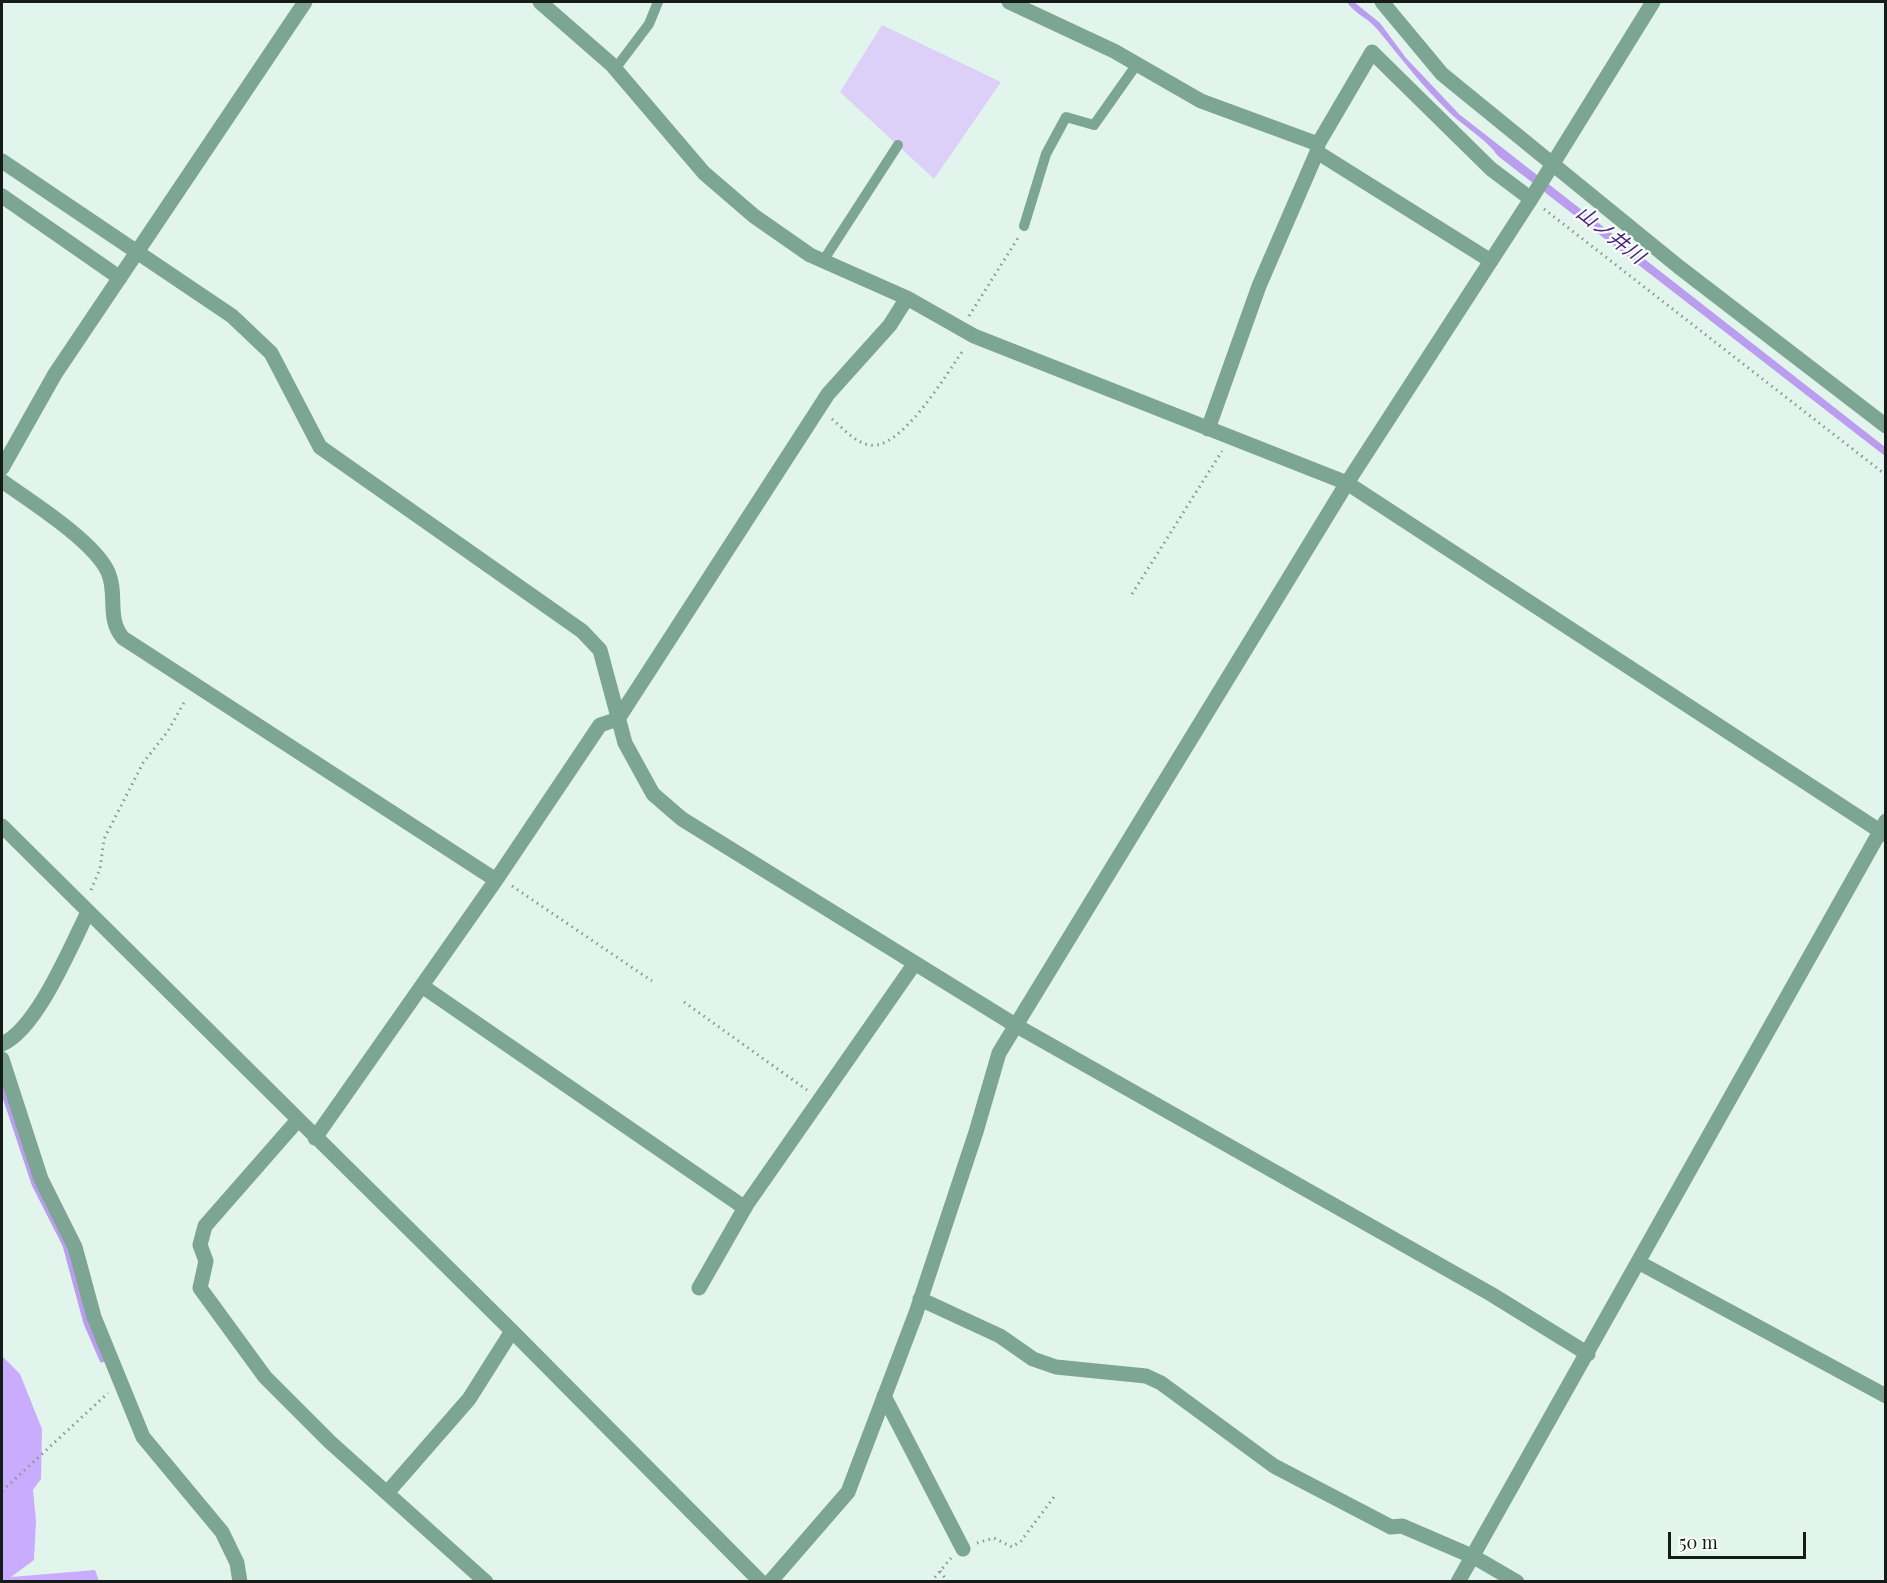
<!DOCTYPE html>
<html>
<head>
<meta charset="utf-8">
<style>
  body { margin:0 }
  #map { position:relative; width:1887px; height:1583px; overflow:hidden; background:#e2f5ec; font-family:"Playfair Display",serif }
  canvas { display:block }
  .frame { position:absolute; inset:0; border:3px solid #151b18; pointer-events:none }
  .scale { position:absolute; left:1668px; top:1532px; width:138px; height:27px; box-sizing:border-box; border:3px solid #151b18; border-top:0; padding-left:8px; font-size:18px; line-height:21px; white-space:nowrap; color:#151b18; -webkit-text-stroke:4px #f8fffb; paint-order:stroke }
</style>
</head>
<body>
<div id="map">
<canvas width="1887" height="1583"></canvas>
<div class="frame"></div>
<div class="scale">50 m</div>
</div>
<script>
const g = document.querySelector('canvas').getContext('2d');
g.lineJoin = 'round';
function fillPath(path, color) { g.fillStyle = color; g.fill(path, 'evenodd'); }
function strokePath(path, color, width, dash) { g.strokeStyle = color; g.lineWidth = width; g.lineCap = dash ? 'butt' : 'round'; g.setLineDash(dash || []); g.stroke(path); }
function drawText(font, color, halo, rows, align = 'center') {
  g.font = font + ' "Playfair Display","Noto Sans JP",serif'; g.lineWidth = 4.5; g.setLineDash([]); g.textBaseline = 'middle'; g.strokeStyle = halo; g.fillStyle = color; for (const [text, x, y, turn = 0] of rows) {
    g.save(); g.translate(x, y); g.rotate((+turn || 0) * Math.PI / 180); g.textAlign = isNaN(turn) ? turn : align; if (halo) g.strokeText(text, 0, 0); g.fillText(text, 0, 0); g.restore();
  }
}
fillPath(new Path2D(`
  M882,25L1001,82L934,179L840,92Z`), '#ddd0f8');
fillPath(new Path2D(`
  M2,1356L20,1374L42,1429L41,1479L33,1490L36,1521L34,1560L11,1577L95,1570L99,1581H2Z`), '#caacff');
fillPath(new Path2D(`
  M1347,2H1354L1380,23L1406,58L1459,114L1885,447V456L1498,156C1485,138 1466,128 1450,113C1423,87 1401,58 1377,29C1368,18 1355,14 1347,2Z`), '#ba9dee');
strokePath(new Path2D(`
  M2,1088L34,1184L65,1245L86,1323L102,1360`), '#ba9dee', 5);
strokePath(new Path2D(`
  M1544,209L1886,475
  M969,316L1018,238
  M832,419C843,428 855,443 870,445C902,450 947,373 964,349
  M1132,594L1222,451
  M512,886L652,981
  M91,890L100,869L104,839L143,763L168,731L186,699
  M684,1002L807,1090
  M2,1491L108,1393
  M977,1543L994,1538L1012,1547L1021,1541L1054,1497
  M940,1571L948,1582
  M931,1582L951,1558`), '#8a9791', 3, [1.5, 4.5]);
strokePath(new Path2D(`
  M615,69L649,24L658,2
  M1024,226L1046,154L1066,117L1094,125L1137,64
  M823,261L898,145`), '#7ca693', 10);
strokePath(new Path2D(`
  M540,2L611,64L704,173L754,216L810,255L907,298L974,336L1347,483L1886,835
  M1009,2L1114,51L1201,101L1318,144
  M1382,2L1442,74L1679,267L1886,426
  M1317,152L1491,261
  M2,161L232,316L271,353L320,447L582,631L600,650L625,743L653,794L682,819L1015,1025L1491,1294L1588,1354
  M2,196L120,278
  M1208,429L1259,286L1317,152L1318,144L1372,52L1491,169L1531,199
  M2,468L55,374L305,2
  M2,481C30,501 94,541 108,572C118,595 106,618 123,638L496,880
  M2,826L512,1331L761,1582
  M422,986L745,1208
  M2,1044C37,1029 71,946 88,912
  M2,1059L41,1179L75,1247L94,1317L143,1437L222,1532L237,1563L240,1582
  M297,1121L205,1226L200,1245L206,1261L200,1288L265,1377L330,1442L486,1582
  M315,1138L496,880L600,725L618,719L828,394L890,325L907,298
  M1638,1262L1886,1396
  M699,1288L747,1204L915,963
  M920,1299L1000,1336L1033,1359L1056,1367L1146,1376L1161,1383L1274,1466L1391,1527L1402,1526L1474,1557L1517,1582
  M884,1396L963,1549
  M387,1493L469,1399L512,1331
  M770,1582L848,1492L916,1313L976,1132L999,1053L1347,483L1531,199L1653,2
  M1458,1582L1886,821`), '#7ca693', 15);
drawText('italic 20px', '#4c217e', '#f8fffb', [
  ["山ノ井川",1610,235,38]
]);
</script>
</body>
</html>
